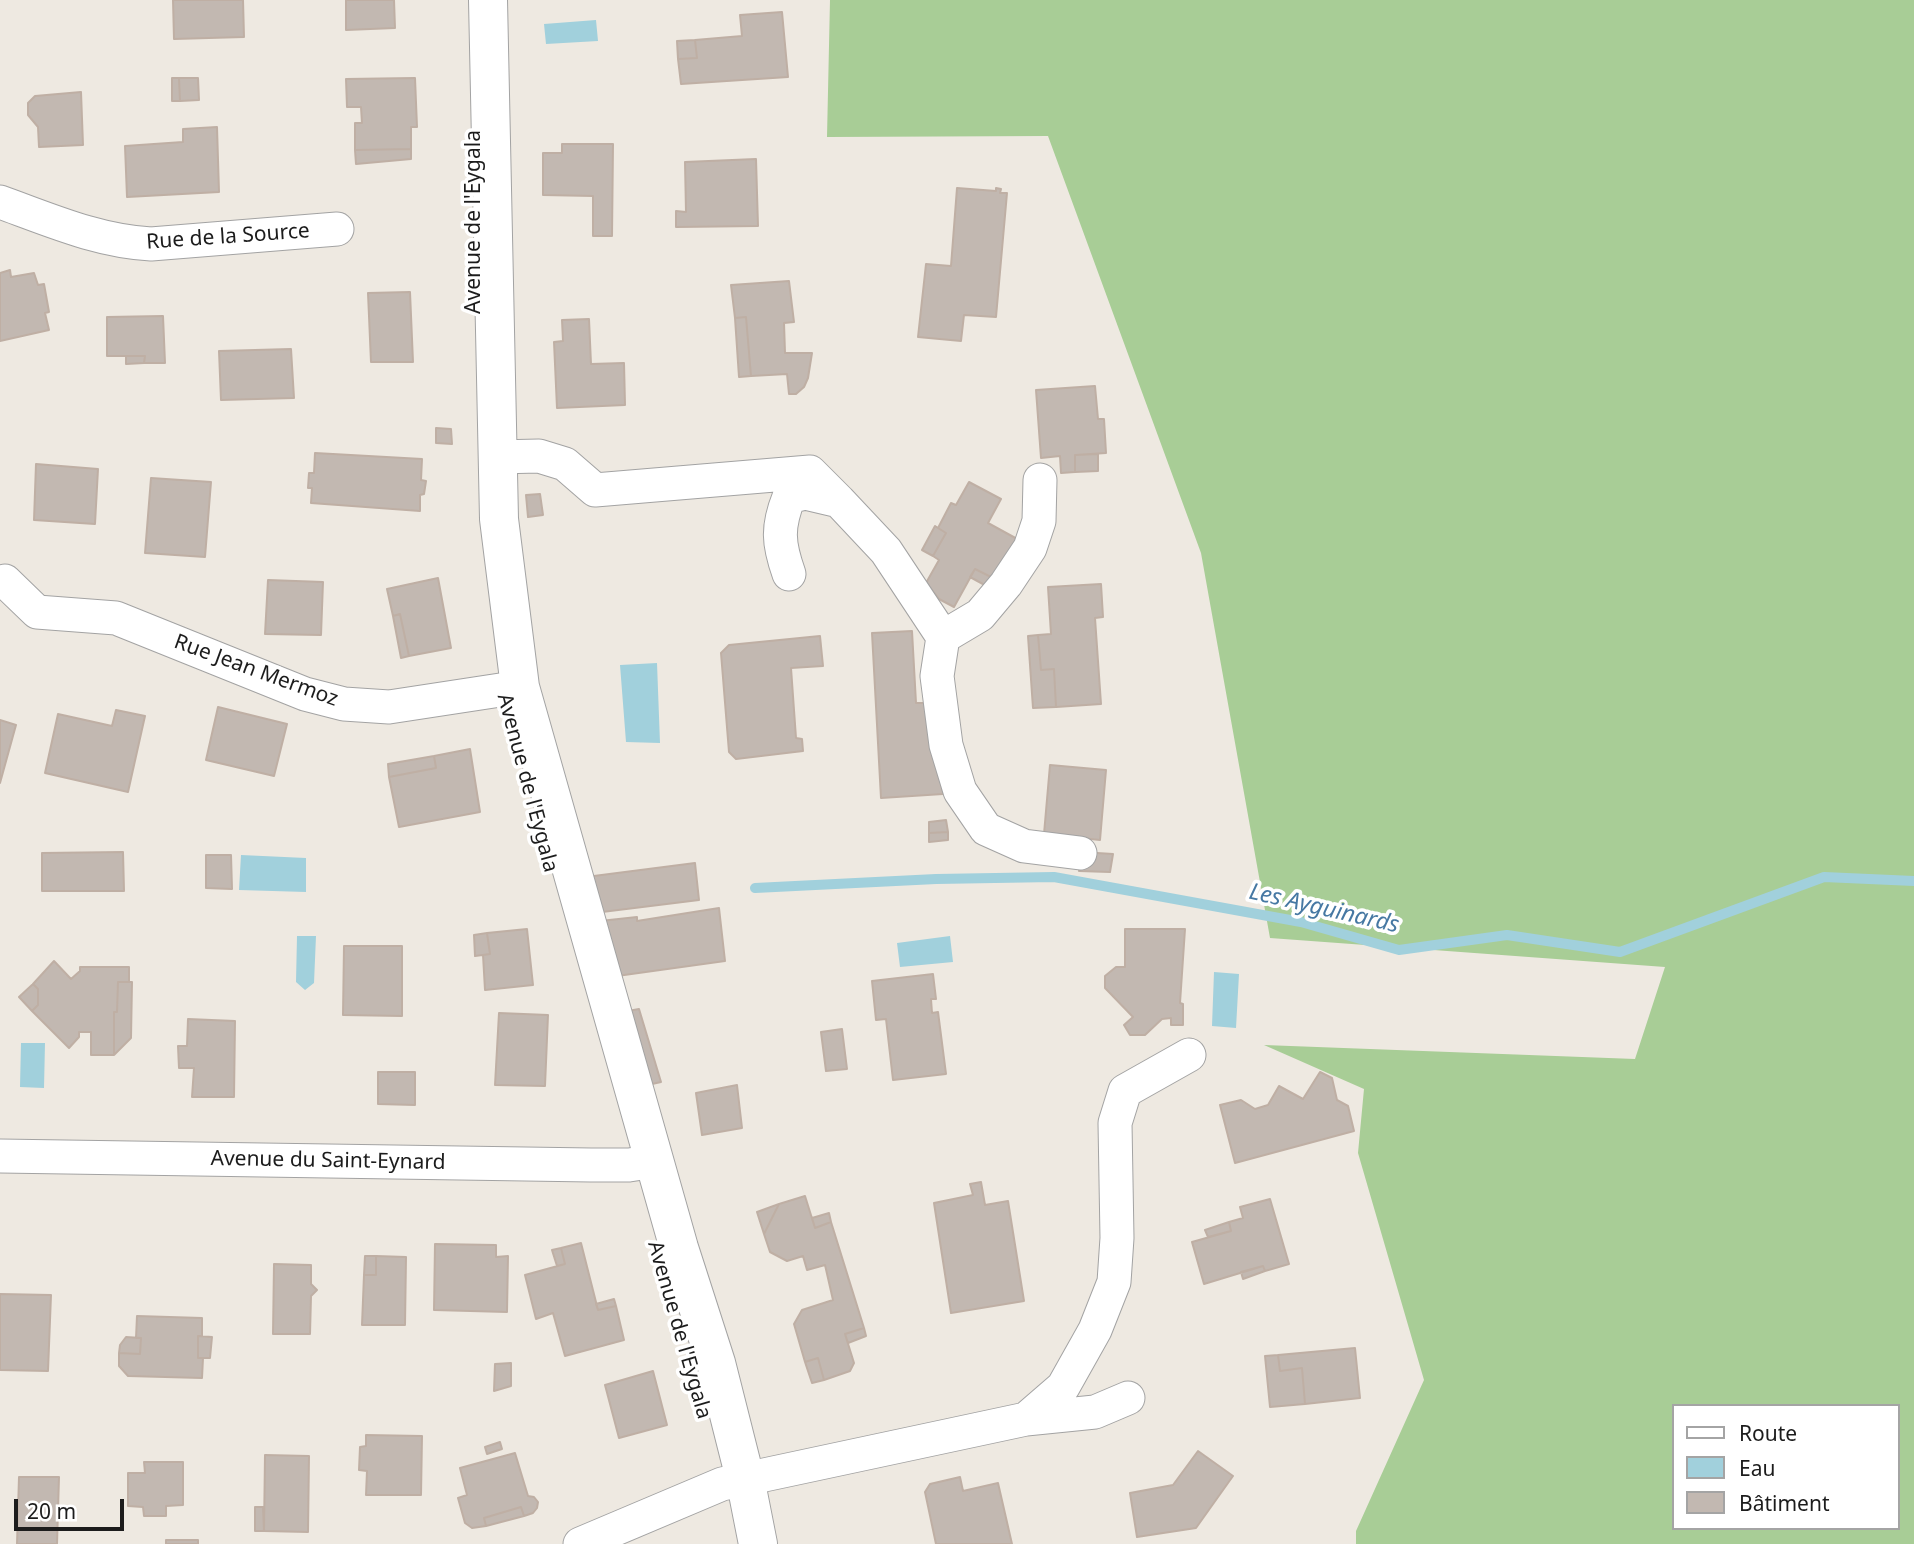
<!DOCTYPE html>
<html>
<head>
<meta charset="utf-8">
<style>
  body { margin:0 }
  #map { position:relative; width:1914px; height:1544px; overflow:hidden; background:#eee9e1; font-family:"Noto Sans",sans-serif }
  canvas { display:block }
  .legend { position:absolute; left:1672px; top:1404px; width:228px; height:126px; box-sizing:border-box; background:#fff; border:2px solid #a4a4a4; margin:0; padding:9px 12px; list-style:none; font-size:21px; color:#1c1c1c }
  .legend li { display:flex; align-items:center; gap:14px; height:35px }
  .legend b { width:35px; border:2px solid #a4a4a4 }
  .scale { position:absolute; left:14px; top:1499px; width:110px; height:32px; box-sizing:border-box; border:4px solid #1c1c1c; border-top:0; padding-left:9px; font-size:21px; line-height:24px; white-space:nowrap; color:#1c1c1c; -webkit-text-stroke:5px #fff; paint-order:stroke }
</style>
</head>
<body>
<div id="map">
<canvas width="1914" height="1544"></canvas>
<ul class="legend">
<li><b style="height:9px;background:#fff"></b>Route</li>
<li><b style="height:19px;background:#a1d0dc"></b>Eau</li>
<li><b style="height:19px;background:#c2b8b1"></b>Bâtiment</li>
</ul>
<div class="scale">20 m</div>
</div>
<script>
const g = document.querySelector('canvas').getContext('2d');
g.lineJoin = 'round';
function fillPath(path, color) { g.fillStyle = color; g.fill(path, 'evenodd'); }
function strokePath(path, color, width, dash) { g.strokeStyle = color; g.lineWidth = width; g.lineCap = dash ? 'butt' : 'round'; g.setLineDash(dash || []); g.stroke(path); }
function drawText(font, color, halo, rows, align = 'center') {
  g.font = font + ' "Noto Sans",sans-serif'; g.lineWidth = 7; g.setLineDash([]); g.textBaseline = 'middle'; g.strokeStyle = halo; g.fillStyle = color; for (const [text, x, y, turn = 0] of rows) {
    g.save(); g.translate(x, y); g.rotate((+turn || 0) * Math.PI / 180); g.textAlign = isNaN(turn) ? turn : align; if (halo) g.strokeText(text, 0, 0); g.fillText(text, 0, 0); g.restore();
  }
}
fillPath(new Path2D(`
  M830,0H1914V1544H1356V1531L1424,1380L1358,1153L1364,1089L1264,1045L1635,1059L1665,967L1270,938L1201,553L1048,136L827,137ZM1674,1406H1898V1528H1674Z`), '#a8cd96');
fillPath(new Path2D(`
  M596,20L598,41L546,44L544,24Z
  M657,663L660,743L626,742L620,665Z
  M241,855L306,858V892L239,890Z
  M297,936H316L314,983L305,990L296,982Z
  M950,936L953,962L900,967L897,943Z
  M1214,972L1239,974L1236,1028L1212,1026Z
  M21,1043H45L44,1088L20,1087Z`), '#a1d0dc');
strokePath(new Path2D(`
  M755,888L936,879L1054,877L1301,922L1399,950L1507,935L1620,952L1824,877L1914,881`), '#a1d0dc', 10);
const building = new Path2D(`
  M173,0H243L244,37L174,39Z
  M346,0H394L395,28L346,30Z
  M782,12L788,77L681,84L678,59L697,58L695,40L742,36L740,15Z
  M695,40L697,58L678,59L677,41Z
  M172,78H179L180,101H172Z
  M179,78H198L199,100L180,101Z
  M415,78L417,127H411V149L355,150V123H362L361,107H347L346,79Z
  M81,92L83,145L39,147L38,127L28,115V103L35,96Z
  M217,127L219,192L127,197L125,146L183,142V129Z
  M562,144H613L612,236H593V196L543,195V153H562Z
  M411,149V159L356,164L355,150Z
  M756,159L758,226L676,227V211L686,212L685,162Z
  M957,188L996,191V188L1001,189L1000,193H1007L996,317L964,315L961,341L918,337L926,264L951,266Z
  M10,270L11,277L34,273L38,285L44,284L49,312L45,313L49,330L0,341V273Z
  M789,281L794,322L784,323L785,353H812L808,378L804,387L796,394H789L787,374L751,376L746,317L735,318L731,285Z
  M410,292L413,362H371L368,293Z
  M163,316L165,363H144L145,356H107V317Z
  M746,317L751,376L739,377L735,318Z
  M589,319L591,364L624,363L625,405L557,408L554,342L563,341L562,320Z
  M291,349L294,398L221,400L219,351Z
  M126,356H145L144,363L126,364Z
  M1095,386L1098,419H1104L1106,453L1075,455V472L1061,473L1060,456L1041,458L1036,390Z
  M436,428L451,429L452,444L436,443Z
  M315,453L422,459L421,480L426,481L424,494L420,495V511L311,503L312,488H308L309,473H314Z
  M1098,454V471L1075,472V455Z
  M36,464L98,469L95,524L34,520Z
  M151,478L211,482L205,557L145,553Z
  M969,482L1001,499L988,523L1019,540L997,580L975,569L954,607L939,599L926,583L939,560L933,556L946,533L938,528L951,503L956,505Z
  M540,494L543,515L528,517L526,495Z
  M935,526L946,533L933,556L922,550Z
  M975,569L997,580L992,589L970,577Z
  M438,578L451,648L409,656L400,614L393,616L387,589Z
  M268,580L323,582L321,635L265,634Z
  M1101,584L1103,617L1095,618L1101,704L1056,707L1054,669L1041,670L1038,635L1051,634L1048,587Z
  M400,614L409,656L401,658L393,616Z
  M912,631L916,703H925L935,724L943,794L881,798L872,633Z
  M1038,635L1041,670L1054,669L1056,707L1033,708L1028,636Z
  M820,636L823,666L791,668L796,738L802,739L803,751L736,759L729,752L721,653L729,645Z
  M218,707L287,724L274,776L206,760Z
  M116,710L145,716L128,792L45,773L58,714L112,726Z
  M0,720L16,725L0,783Z
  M470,749L480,812L399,827L389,777L436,768L434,756Z
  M434,756L436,768L389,777L388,764Z
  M1050,765L1106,770L1100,840L1044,834Z
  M946,820L948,832L929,833V822Z
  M948,832V840L929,842V833Z
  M123,852L124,891H42V853Z
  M1081,852L1113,854L1110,872L1079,871Z
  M206,855H231L232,889L206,888Z
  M695,863L699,900L594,913L586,877Z
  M719,908L725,961L617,976L600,921L637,917V921Z
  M527,929L533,985L485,990L483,955L490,954L487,933Z
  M1125,929H1185L1180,1003L1183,1004V1025H1171V1018L1162,1019L1145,1035H1130L1124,1025L1133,1017L1105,988V976L1116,967H1125Z
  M487,933L490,954L475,956L474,935Z
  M344,946H402V1016L343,1015Z
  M54,961L71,979L80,971V967H129V982H118L117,1012H114V1055H91V1032H79V1037L69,1048L32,1011L38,1005V989L33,984Z
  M933,974L936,999H931L932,1013L938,1012L946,1074L893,1080L886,1019L876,1020L872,981Z
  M118,982H132L131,1038L114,1055V1012H117Z
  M33,984L38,989V1005L32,1011L19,997Z
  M639,1009L661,1082L652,1084L628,1011Z
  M499,1013L548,1015L545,1086L495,1085Z
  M188,1019L235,1021L234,1097H192L194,1068H179L178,1046H187Z
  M842,1029L847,1069L826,1071L821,1032Z
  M378,1072H415V1105L378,1104Z
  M1320,1072L1332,1078L1337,1100L1348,1106L1354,1131L1235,1163L1220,1105L1241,1100L1255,1109L1268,1105L1279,1086L1303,1099Z
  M737,1085L742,1128L702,1135L696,1093Z
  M981,1182L985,1205L1008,1201L1024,1301L951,1313L934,1203L973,1195L970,1184Z
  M805,1196L815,1228L831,1222L864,1328L845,1334L854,1363L850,1371L824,1380L818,1358L805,1362L794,1324L802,1310L833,1300L825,1265L807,1270L803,1256L787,1261L770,1252L764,1234L779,1204Z
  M1270,1199L1289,1264L1265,1271L1263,1266L1204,1284L1192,1242L1231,1231L1229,1222L1243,1218L1240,1207Z
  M779,1204L764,1234L757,1212Z
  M829,1213L831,1222L815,1228L812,1218Z
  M1229,1222L1231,1231L1208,1237L1205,1230Z
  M581,1243L598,1310L616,1306L624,1340L565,1356L553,1313L536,1319L525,1275L565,1264L561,1248Z
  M435,1244L496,1245V1257L508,1256L507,1312L434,1310Z
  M561,1248L565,1264L557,1266L552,1250Z
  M365,1256H376V1275H364Z
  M376,1256L406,1257L405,1325H362L364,1275H376Z
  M274,1264L311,1265V1284L317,1290L311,1296L310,1334H273Z
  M1263,1266L1265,1271L1243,1279L1241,1272Z
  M0,1294L51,1295L48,1371L0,1370Z
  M614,1299L616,1306L598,1310L596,1304Z
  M137,1316L202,1318V1336H198V1358H203L202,1378L128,1376L119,1366V1353L140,1354L141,1338H136Z
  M864,1328L866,1336L848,1343L845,1334Z
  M198,1336L212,1337L210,1358H198Z
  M126,1337L141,1338L140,1354L119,1353L120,1345Z
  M1355,1348L1360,1398L1305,1404L1302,1368L1280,1371L1278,1355Z
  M1278,1355L1280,1371L1302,1368L1305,1404L1270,1407L1265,1356Z
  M818,1358L824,1380L812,1383L805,1362Z
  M511,1363V1386L494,1391L495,1364Z
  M653,1371L667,1425L619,1438L605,1385Z
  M366,1435L422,1436L421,1495H366L367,1471L359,1470L360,1447L366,1446Z
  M500,1442L502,1449L487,1454L485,1447Z
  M1198,1451L1233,1476L1196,1528L1137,1537L1130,1493L1173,1485Z
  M515,1453L528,1496L534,1497L538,1502L537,1508L533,1513L524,1516L521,1507L484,1518L486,1526L472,1528L465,1523L458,1498L467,1495L460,1468Z
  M265,1455L309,1456L308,1532L264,1531Z
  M144,1462H183V1505L166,1506V1516H144L143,1507L128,1506V1473H145Z
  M19,1477H59L57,1544H17Z
  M960,1477L963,1491L998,1483L1012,1544H936L925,1492L930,1484Z
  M255,1507H263L264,1531H255Z
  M521,1507L524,1516L486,1526L484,1518Z
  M166,1540H198V1544H166Z`);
fillPath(building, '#c2b8b1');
strokePath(building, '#bfafa4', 2);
const minor = new Path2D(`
  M0,202C50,220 97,241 151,244L337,229
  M496,457L539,456L565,464L595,490L810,472L839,501
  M1040,480L1039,521L1030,548L1006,584L980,615L943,637L937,676L946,745L960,791L986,829L1024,846L1080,853
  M789,574C778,543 777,527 789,497L805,493L839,501L886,551L943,637
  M5,581L37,612L116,618L305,694L344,704L389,707L520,687
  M0,1156L591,1165H629L655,1161
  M1026,1419L1063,1387L1095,1330L1114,1282L1117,1238L1115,1123L1125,1091L1189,1055
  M580,1544L722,1484L1026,1419L1095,1412L1128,1398`);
const tertiary = new Path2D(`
  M488,0L499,519L520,687L679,1248L716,1363L745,1478L758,1544`);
strokePath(minor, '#a3a3a3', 35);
strokePath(tertiary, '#a3a3a3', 40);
strokePath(minor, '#fff', 33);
strokePath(tertiary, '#fff', 38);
drawText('21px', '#1c1c1c', '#fff', [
  ["Avenue de l'Eygala",474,222,-90],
  ["Rue de la Source",228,237,-4],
  ["Rue Jean Mermoz",256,671,20],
  ["Avenue de l'Eygala",527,783,75],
  ["Avenue du Saint-Eynard",328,1161,1],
  ["Avenue de l'Eygala",679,1330,74]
]);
drawText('italic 23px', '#4678a3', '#fff', [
  ["Les Ayguinards",1324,909,13]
]);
</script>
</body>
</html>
